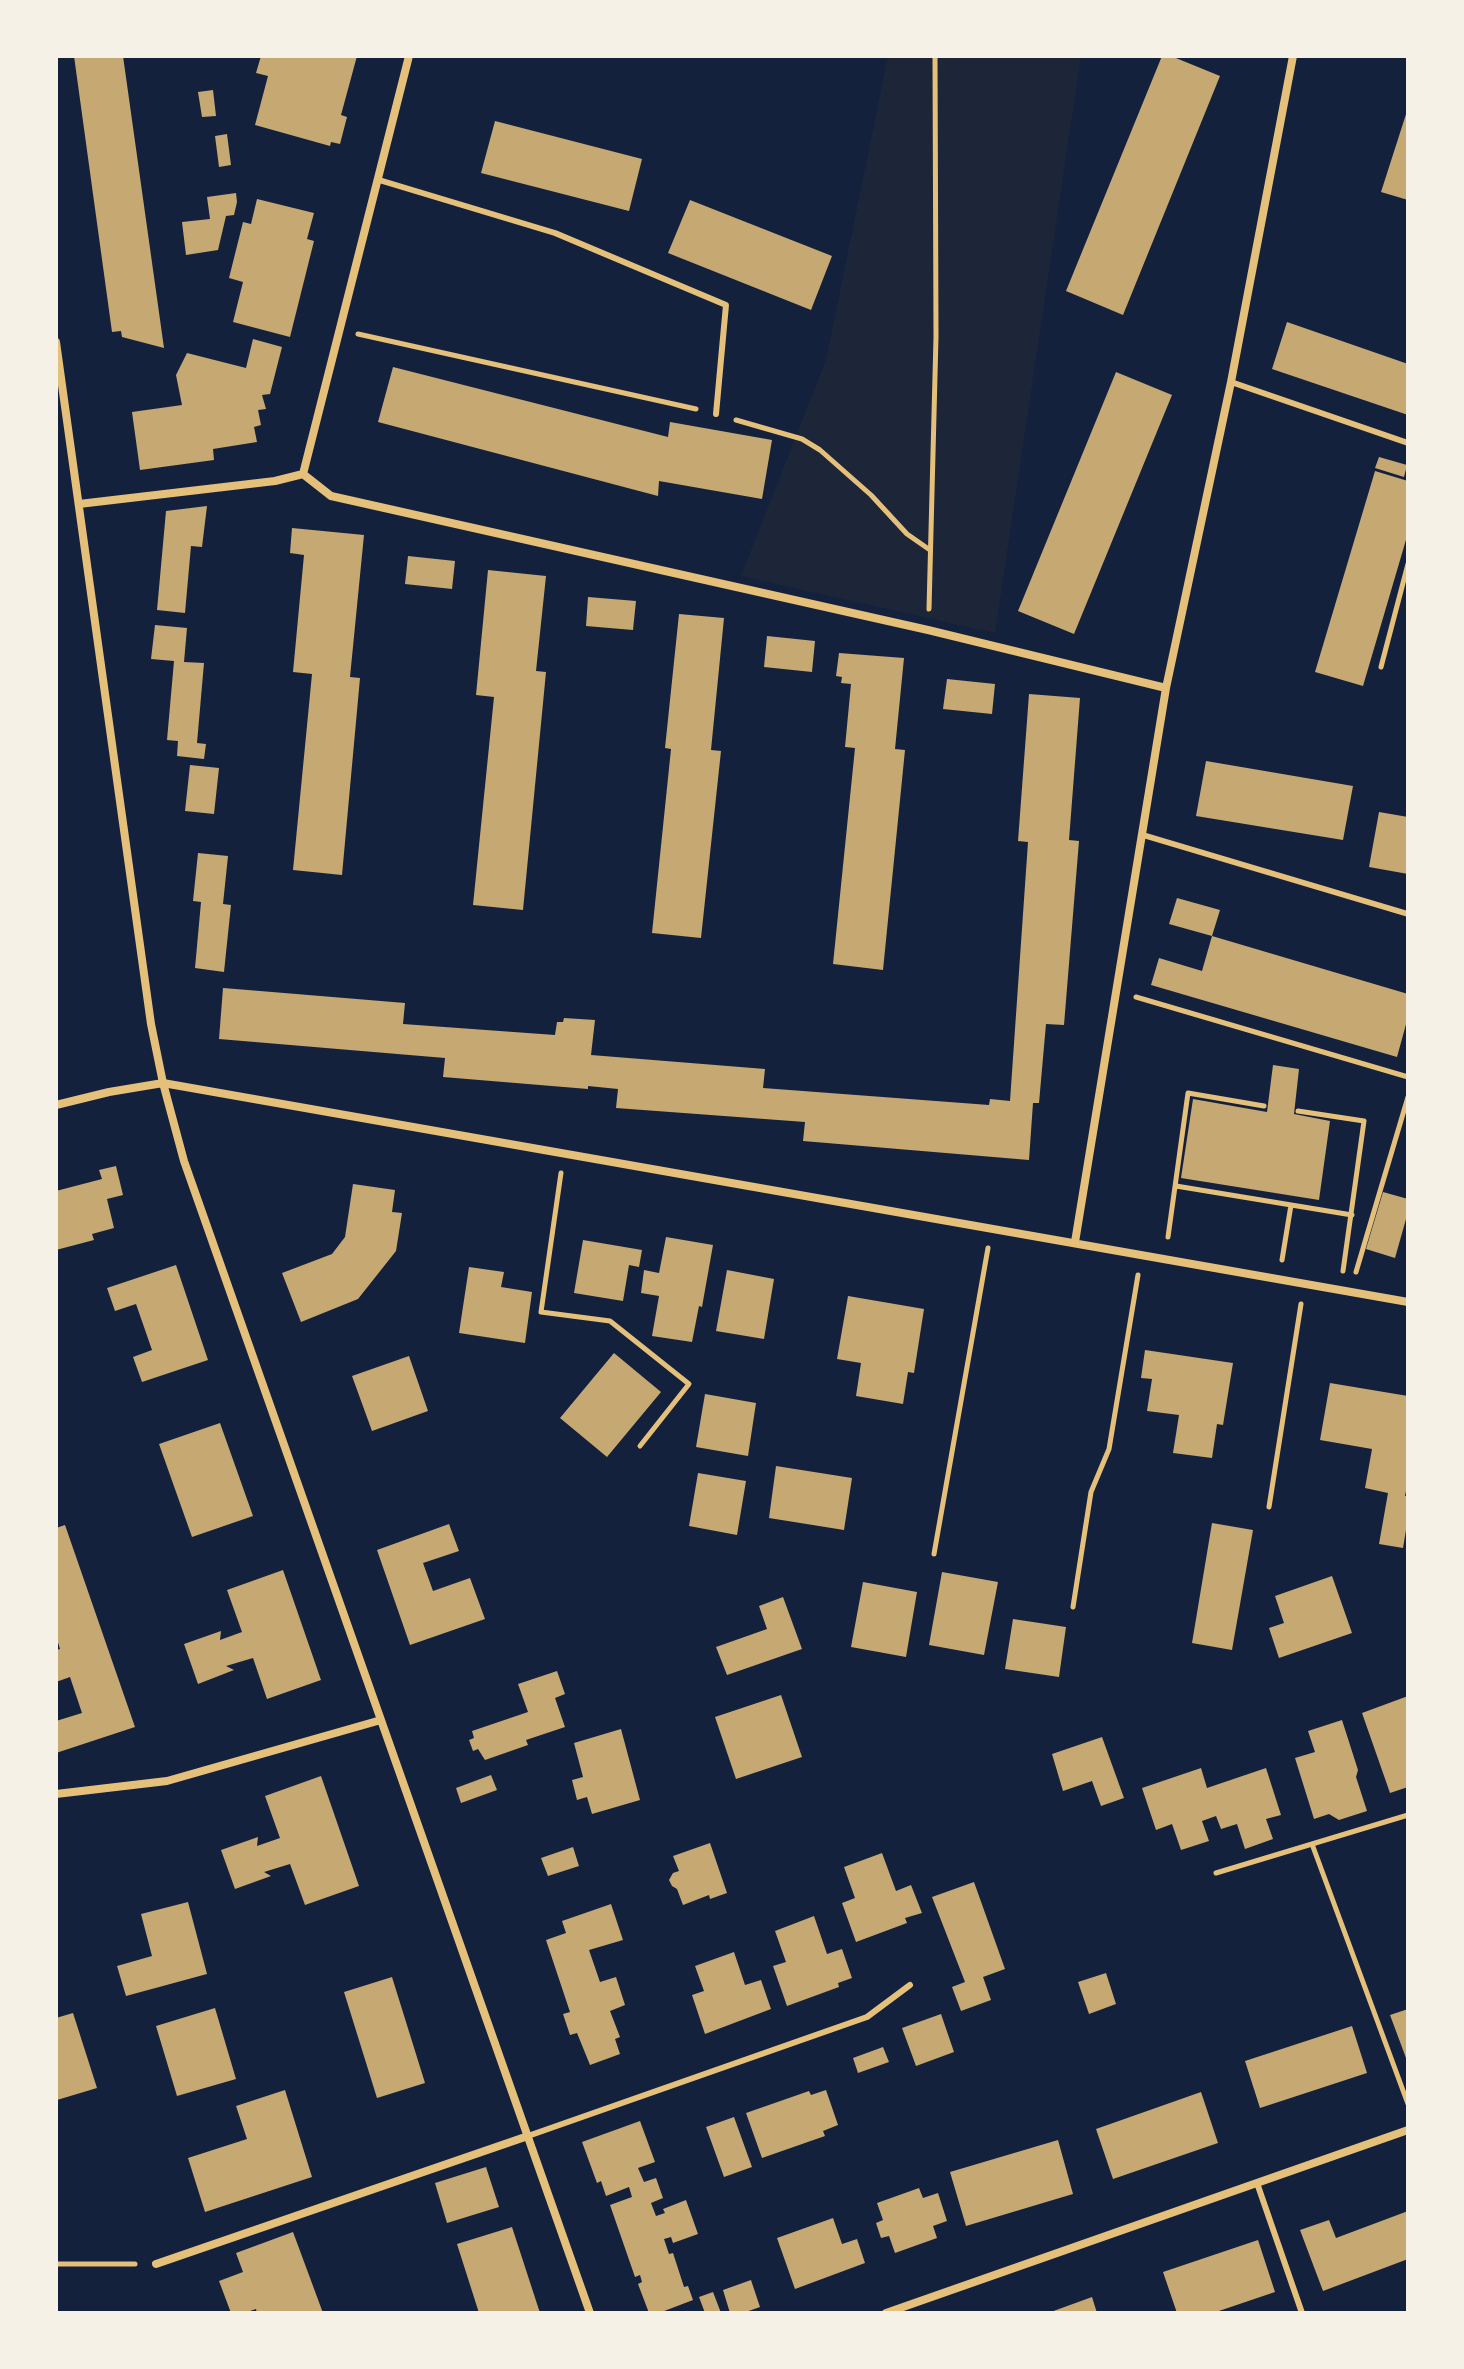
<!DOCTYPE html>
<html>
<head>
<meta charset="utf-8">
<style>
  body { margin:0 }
  #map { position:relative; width:1464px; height:2369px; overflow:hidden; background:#14213d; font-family:"Source Sans 3",sans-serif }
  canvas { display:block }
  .frame { position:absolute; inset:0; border:58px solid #f6f1e7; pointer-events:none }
</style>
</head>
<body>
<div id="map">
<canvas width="1464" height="2369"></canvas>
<div class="frame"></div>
</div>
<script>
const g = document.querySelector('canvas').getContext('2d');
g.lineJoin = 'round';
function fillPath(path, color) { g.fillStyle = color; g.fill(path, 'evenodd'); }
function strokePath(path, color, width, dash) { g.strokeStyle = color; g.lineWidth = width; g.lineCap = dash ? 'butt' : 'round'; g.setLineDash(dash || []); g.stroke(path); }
fillPath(new Path2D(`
  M888,56H1081L995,633L741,576L826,360Z`), '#1d2539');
fillPath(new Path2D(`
  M74,56H123L164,348L122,337L121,331L112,332Z
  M261,56H357L341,115L347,117L340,144L331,142L330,146L255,125L268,76L256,73Z
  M1162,56H1171L1220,76L1123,315L1066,291Z
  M213,90L216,116L202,117L198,92Z
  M1408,108V200L1381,192Z
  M495,121L642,159L629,211L481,173Z
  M227,134L231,165L219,167L215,136Z
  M236,193L237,202L234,215L226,216L218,250L186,255L182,222L210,219L207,197Z
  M257,199L314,213L307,239L314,241L290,337L233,322L243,282L229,278L243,222L251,224Z
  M690,200L832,256L811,310L668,253Z
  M1287,322L1408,364V415L1272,369Z
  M253,339L282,347L270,394L262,395L266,409L258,410L261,425L254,427L257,442L213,449L214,460L140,470L132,412L182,405L176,375L187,353L246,368Z
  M393,367L668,437L670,422L772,440L762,499L659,481L658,496L378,422Z
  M1116,372L1172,395L1074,634L1018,611Z
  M1379,457L1407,465L1404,477L1375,468Z
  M1375,471L1408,481V533L1363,686L1315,672Z
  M207,506L202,547L191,546L185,613L157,610L166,511Z
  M292,528L364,535L350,677L360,678L342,875L293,870L312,674L293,672L304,555L290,553Z
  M408,556L455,561L452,589L405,584Z
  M488,570L546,576L536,671L546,672L523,910L473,905L494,697L476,695Z
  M588,597L636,601L633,630L586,626Z
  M679,614L724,618L711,750L721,751L701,938L652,933L671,749L665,748Z
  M155,625L187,628L184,662L204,663L197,743L206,744L204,759L177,756L178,741L167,740L174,661L151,659Z
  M767,636L815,641L812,672L764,667Z
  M839,653L904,658L895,749L905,750L883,970L833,964L855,748L845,747L851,684L841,683L842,677L836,676Z
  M947,679L995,684L992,714L943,709Z
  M1029,694L1080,698L1069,840L1079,841L1064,1025L1046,1024L1039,1103H1033L1029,1160L803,1141L805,1122L616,1108L618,1089L588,1086V1089L443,1077L445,1058L219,1039L223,988L260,991L405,1003L403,1024L555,1035L557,1022H563L564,1018L595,1020L591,1055L765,1069L763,1088L989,1105L990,1099L1010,1101L1028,842L1018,841Z
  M1206,761L1353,786L1343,840L1196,816Z
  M190,765L219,768L214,814L185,811Z
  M1379,812L1408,817V874L1369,867Z
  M198,853L228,856L223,904L231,905L224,972L195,968L201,902L193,901Z
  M1177,898L1220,910L1212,936L1169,924Z
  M1212,936L1408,994V1017L1397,1057L1151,985L1159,958L1202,971Z
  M1273,1065L1299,1069L1294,1114L1330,1121L1319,1200L1181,1178L1193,1099L1267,1112Z
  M116,1166L123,1195L107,1199L114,1228L92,1234L94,1240L56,1250V1191L102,1179L99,1170Z
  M353,1184L395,1190L392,1212L402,1213L396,1251L358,1299L301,1322L282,1273L332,1254L345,1237Z
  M1383,1192L1408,1199V1212L1395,1258L1366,1249Z
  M666,1237L713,1245L702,1307L699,1306L692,1342L652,1336L659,1296L641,1293L644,1270L659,1273Z
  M583,1240L642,1250L639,1267L629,1265L623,1301L574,1293Z
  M176,1265L208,1360L142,1382L133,1357L152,1350L136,1304L115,1311L107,1288Z
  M469,1267L504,1272L501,1287L532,1292L525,1343L459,1333Z
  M727,1270L774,1279L764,1339L716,1331Z
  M848,1296L924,1309L914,1373L908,1372L903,1404L856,1396L861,1363L837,1359Z
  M1145,1350L1233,1363L1223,1425L1217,1424L1212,1458L1173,1453L1179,1415L1147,1411L1152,1379L1141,1378Z
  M614,1353L661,1392L607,1457L560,1418Z
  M409,1356L428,1411L372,1431L352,1376Z
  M1330,1383L1408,1396V1481L1405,1496H1408V1518L1403,1548L1379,1544L1388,1493L1365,1488L1372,1449L1320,1440Z
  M705,1394L756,1403L748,1456L696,1447Z
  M220,1423L253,1516L192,1537L159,1444Z
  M776,1466L852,1478L844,1530L769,1518Z
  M698,1473L746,1481L737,1535L689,1526Z
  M1212,1523L1253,1530L1232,1650L1192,1643Z
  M449,1524L459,1551L423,1563L433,1591L470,1578L485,1619L410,1645L377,1550Z
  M65,1525L135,1727L56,1753V1721L82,1713L70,1677L56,1682V1650L60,1649L56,1636V1528Z
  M283,1570L321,1680L267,1699L253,1658L226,1666L234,1670L198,1684L184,1644L221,1631L220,1640L242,1632L227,1590Z
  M942,1572L998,1582L984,1655L929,1645Z
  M1332,1576L1352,1633L1279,1658L1269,1628L1284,1623L1275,1596Z
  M863,1582L917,1592L906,1657L851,1647Z
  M783,1597L802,1649L727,1675L716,1647L767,1629L759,1606Z
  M1013,1619L1066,1627L1059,1677L1005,1669Z
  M557,1671L565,1694L555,1698L565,1727L526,1740L528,1745L485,1760L478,1749L473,1751L469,1740L474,1738L472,1731L528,1712L518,1684Z
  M781,1695L802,1757L736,1779L715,1717Z
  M1408,1696V1787L1390,1793L1362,1713Z
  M1342,1720L1358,1770L1356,1777L1367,1811L1339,1820L1329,1814L1314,1819L1295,1758L1315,1752L1308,1731Z
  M621,1729L640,1800L592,1814L587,1797L577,1800L572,1780L583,1777L574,1743Z
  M1102,1737L1124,1798L1101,1806L1092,1781L1063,1791L1052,1754Z
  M1201,1768L1207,1788L1266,1768L1281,1815L1266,1819L1273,1839L1245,1849L1237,1824L1221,1829L1216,1816L1202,1821L1209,1841L1181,1850L1172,1824L1156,1830L1142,1788Z
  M491,1775L497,1790L461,1803L456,1788Z
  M321,1776L359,1886L305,1905L290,1864L264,1872L271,1876L235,1889L221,1850L258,1837L257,1846L280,1838L265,1796Z
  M710,1843L727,1893L710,1899L709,1895L683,1905L677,1889L672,1886L669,1880L673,1873L679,1871L673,1856Z
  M573,1847L579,1866L548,1876L541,1858Z
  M882,1853L896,1891L911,1885L922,1913L905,1918L907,1923L856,1942L842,1903L855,1898L844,1867Z
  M974,1882L1005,1969L983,1977L991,2000L961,2011L952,1987L965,1982L932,1897Z
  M188,1902L207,1974L126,1996L117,1966L152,1956L141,1914Z
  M611,1904L623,1940L589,1950L600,1982L616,1977L625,2005L610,2011L620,2037L615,2039L620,2054L590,2065L577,2033L570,2035L563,2014L570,2012L546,1940L566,1933L562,1921Z
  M814,1916L827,1954L842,1949L852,1978L838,1983L839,1987L787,2006L773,1966L786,1962L775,1931Z
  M734,1952L745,1985L761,1980L771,2009L705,2034L692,1995L704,1991L695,1966Z
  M1106,1973L1116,2004L1089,2014L1078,1982Z
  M392,1977L425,2083L377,2098L344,1992Z
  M215,2008L236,2079L177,2096L156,2026Z
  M1408,2009V2057L1406,2058L1390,2015Z
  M73,2013L97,2088L57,2100L56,2018Z
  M941,2014L954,2052L916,2066L902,2028Z
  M1352,2026L1367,2073L1260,2108L1245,2061Z
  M883,2047L889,2062L858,2073L853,2058Z
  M285,2090L312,2177L205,2212L188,2158L247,2139L236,2106Z
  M826,2090L838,2125L823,2131L825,2136L762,2158L746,2113L809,2091L811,2095Z
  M1201,2092L1218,2143L1113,2179L1096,2129Z
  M734,2117L752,2167L724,2177L706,2127Z
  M640,2121L655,2162L638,2168L644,2182L656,2178L663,2198L651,2203L656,2216L665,2213L663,2209L686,2200L698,2234L673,2243L671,2237L664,2239L669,2254L673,2253L684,2287L688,2286L693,2300L659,2313H649L638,2284L642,2282L640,2275L635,2277L610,2205L632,2197L629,2187L606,2196L601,2181L597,2183L582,2142Z
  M1058,2140L1073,2194L966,2226L950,2172Z
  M486,2167L499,2207L447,2223L435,2183Z
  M919,2188L923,2198L938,2193L947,2221L933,2226L937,2238L895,2253L889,2236L881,2238L876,2223L883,2220L877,2203Z
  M1408,2211V2259L1323,2291L1300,2230L1329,2220L1336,2238Z
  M833,2218L842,2244L857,2239L865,2263L795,2289L777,2238Z
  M512,2227L540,2313H479L457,2244Z
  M293,2232L323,2313H257L256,2309L244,2313H231L219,2281L243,2272L236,2253Z
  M1258,2240L1275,2292L1213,2313H1177L1163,2272Z
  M751,2280L760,2307L743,2313H730L723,2290Z
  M713,2292L721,2313H705L699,2297Z
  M1092,2297L1097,2313H1048Z`), '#c6a872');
strokePath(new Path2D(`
  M358,334L696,409
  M736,420L802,439L820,450L871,495L907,534L930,550
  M929,609L936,337L935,56
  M1381,667L1408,564
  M1136,997L1408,1077
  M1298,1111L1364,1121L1343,1271
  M561,1173L541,1312L610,1321L689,1384L640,1446
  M1176,1186L1352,1215
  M1168,1237L1188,1093L1264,1106
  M1282,1260L1291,1205
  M1356,1272L1408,1097
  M1269,1507L1301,1304
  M934,1554L988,1248
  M1073,1607L1091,1492L1109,1449L1138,1275
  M1312,1844L1408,2104
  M1216,1873L1408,1815
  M56,2264H135`), '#e5c07b', 5);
strokePath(new Path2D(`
  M379,180L555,233L726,305L716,414
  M1231,382L1408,443
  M1143,835L1408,914
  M528,2136L867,2017L910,1985
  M1257,2183L1302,2313`), '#e5c07b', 6);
strokePath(new Path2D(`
  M56,342L151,1024L163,1083L184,1161L590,2313
  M303,474L331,496L928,630L1166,688
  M303,474L409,56
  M79,504L275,481L303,474
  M56,1105L109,1092L163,1083L1408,1302
  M1075,1242L1166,688L1231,382L1293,56
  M56,1794L167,1781L381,1720
  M156,2264L528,2136
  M886,2313L1408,2130`), '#e5c07b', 8);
</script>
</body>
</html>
